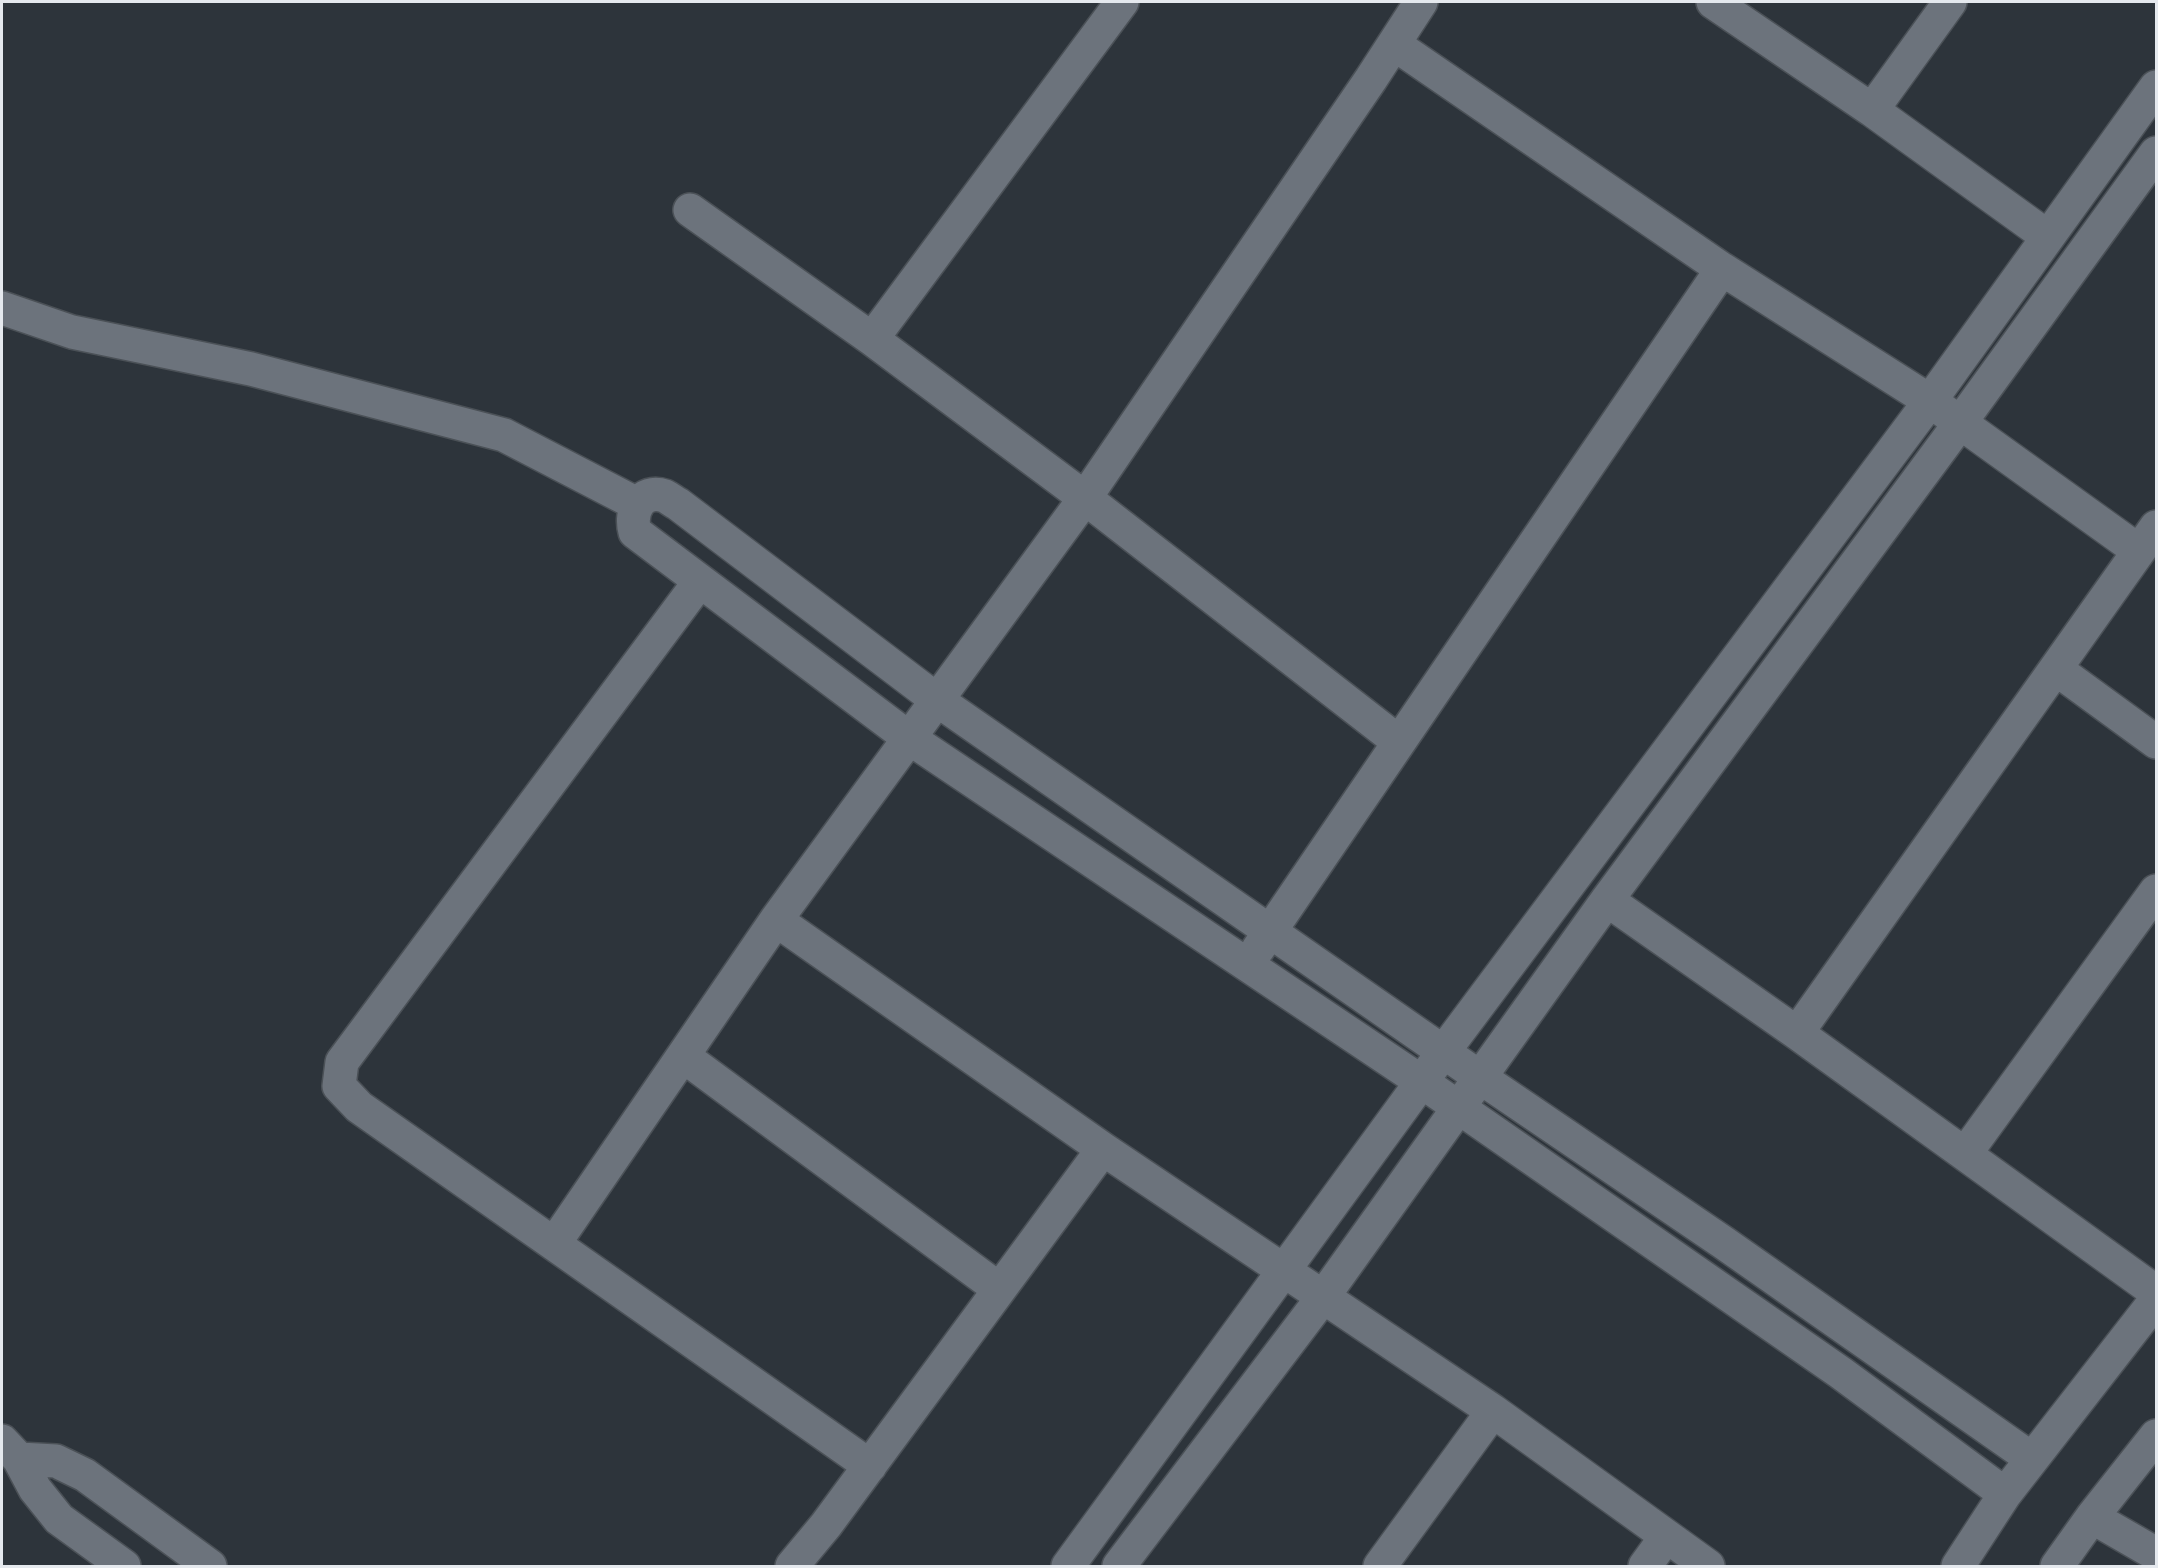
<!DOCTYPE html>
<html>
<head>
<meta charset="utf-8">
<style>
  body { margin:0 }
  #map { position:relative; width:2158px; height:1568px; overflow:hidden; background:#2d343b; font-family:"Fira Sans Condensed",sans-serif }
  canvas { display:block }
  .frame { position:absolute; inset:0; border:3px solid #e5e9ee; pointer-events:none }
</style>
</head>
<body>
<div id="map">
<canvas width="2158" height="1568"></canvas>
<div class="frame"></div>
</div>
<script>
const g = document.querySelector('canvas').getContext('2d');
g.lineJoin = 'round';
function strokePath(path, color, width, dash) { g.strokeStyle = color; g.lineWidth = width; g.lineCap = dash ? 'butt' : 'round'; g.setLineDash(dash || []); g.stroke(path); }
const street = new Path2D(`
  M1122,2L872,339L1085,498L1399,742
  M1713,2L1872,110L2048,237
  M1872,110L1950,2
  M690,210L872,339
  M1722,269L1930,401L2139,551
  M2,308L72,332L251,369L504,435L637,504
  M700,581L342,1062L339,1086L359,1107L870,1466
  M2056,669L2156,742
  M1607,900L1797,1033L2156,1292
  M776,920L1103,1149L1493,1411L1708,1566
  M1258,949L1722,269L1394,44
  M1797,1033L2156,527
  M683,1056L999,1289
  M1965,1154L2156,891
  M554,1244L776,920L1085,498L1371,79L1421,2
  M2,1441L19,1459L35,1489L59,1519L124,1566
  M19,1459L56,1461L85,1475L210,1566
  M2005,1494L1841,1373L1422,1082L909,738L635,532C629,511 641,488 665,496C669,498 674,502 678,504L937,700L1481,1078L1724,1243L2032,1459
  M2092,1517L2156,1554
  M792,1566L826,1525L1103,1149
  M1068,1566L1444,1051L1930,401L2156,87
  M1119,1566L1323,1297L1607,900L1960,423L2156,153
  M1380,1566L1493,1411
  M1645,1566L1666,1537
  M1958,1566L2005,1494L2156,1300
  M2057,1566L2092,1517L2156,1436`);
strokePath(street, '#4b5157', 36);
strokePath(street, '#6c737c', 33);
</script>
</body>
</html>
